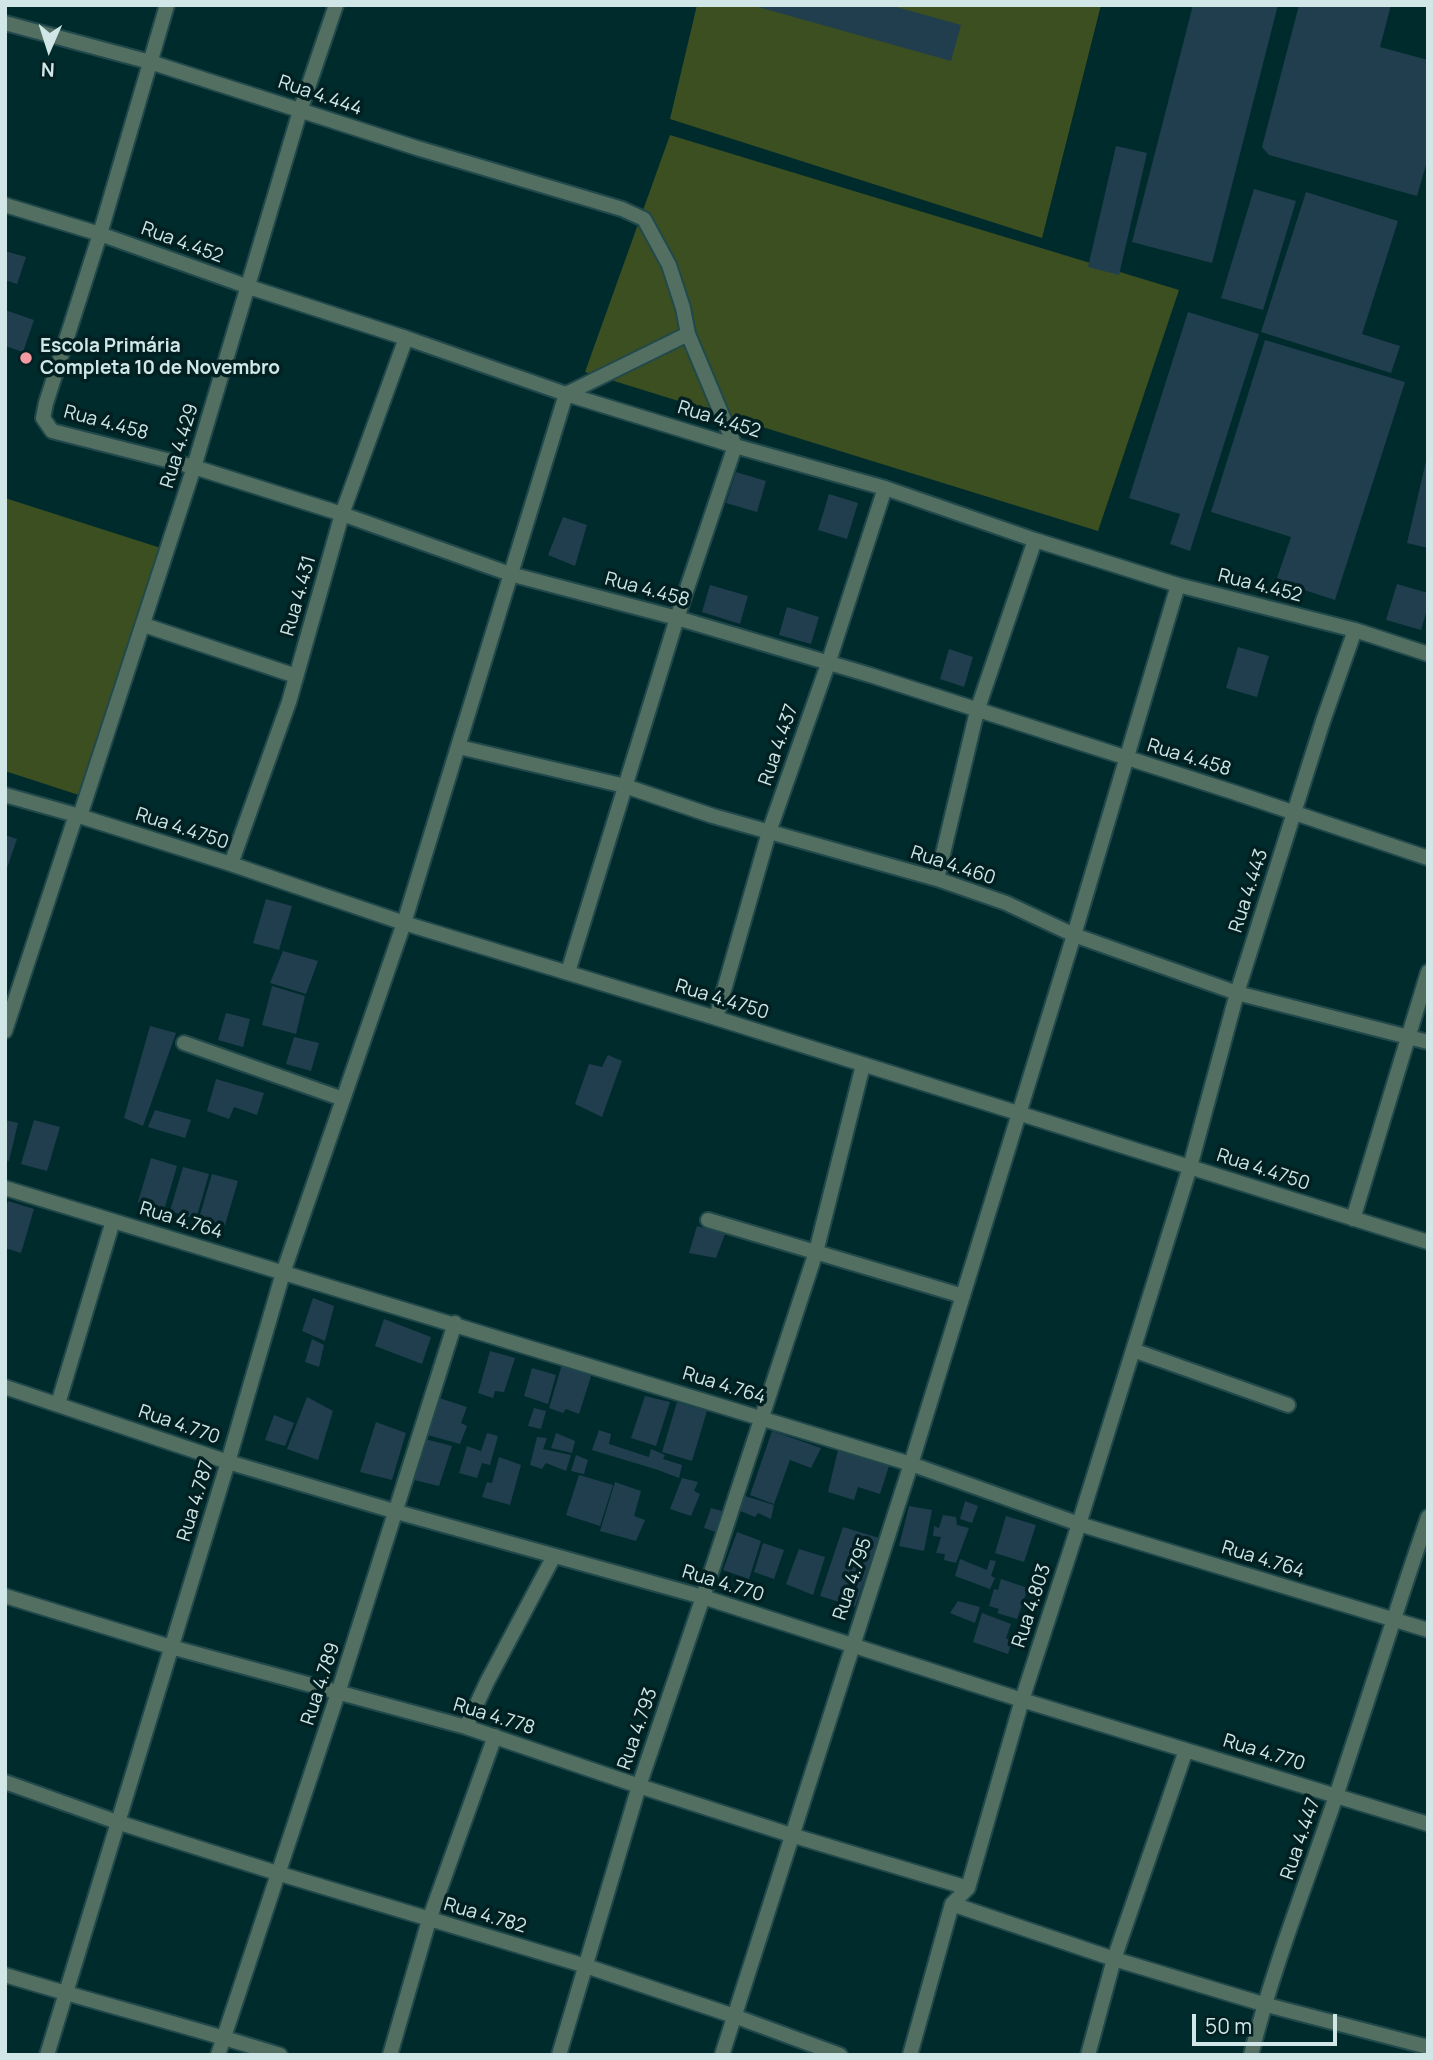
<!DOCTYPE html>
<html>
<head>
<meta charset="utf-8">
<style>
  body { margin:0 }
  #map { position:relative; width:1433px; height:2060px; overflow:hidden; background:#002b2d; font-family:Manrope,sans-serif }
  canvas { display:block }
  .frame { position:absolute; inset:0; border:7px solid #d1e7e7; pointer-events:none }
  .north { position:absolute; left:14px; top:14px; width:70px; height:70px; -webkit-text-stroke:5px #022021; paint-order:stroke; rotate:183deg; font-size:19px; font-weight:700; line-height:28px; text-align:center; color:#d1e7e7 }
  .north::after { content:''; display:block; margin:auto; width:24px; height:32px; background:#d1e7e7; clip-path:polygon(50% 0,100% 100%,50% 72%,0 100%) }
  .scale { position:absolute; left:1192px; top:2014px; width:145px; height:32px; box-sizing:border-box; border:4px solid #d1e7e7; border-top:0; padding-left:9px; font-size:21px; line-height:24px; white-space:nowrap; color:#d1e7e7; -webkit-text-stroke:5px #022021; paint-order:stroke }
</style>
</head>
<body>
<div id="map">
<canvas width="1433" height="2060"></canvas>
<div class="frame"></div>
<div class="north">N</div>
<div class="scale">50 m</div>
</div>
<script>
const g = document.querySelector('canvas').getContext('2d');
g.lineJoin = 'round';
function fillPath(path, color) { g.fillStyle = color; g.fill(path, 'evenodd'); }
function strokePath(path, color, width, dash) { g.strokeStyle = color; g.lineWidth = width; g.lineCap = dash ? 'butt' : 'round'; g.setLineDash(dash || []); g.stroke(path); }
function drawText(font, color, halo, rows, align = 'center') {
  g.font = font + ' Manrope,sans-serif'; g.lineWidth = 7; g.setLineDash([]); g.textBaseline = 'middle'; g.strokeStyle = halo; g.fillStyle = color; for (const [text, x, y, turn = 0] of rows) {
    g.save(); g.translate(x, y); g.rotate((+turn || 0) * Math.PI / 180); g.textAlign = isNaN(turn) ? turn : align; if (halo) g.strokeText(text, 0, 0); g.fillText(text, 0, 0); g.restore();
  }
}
fillPath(new Path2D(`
  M697,5H1101L1042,238L670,119Z
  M670,135L1179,290L1098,531L585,372Z
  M5,498L167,550L88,798L5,771Z`), '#3c4f21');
fillPath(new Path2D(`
  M751,5H889L961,25L951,61Z
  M1193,5H1278L1212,263L1132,242Z
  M1299,5H1391L1380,47L1428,60V158L1417,196L1269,155L1262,147Z
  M1116,146L1147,153L1119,275L1088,267Z
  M1254,189L1296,201L1263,310L1221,298Z
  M1306,192L1398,221L1362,334L1400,346L1391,373L1261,332Z
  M5,251L26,257L17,284L5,280Z
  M5,310L34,320L23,352L5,346Z
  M1188,312L1259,334L1190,551L1170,544L1180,514L1129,498Z
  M1265,340L1405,382L1335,600L1276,581L1291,537L1211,512Z
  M1427,457H1428V548L1407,543Z
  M736,472L766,481L757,512L726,503Z
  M829,494L858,503L847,539L818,530Z
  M563,517L587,525L575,566L548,555Z
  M1397,584L1428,593V606L1421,630L1386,620Z
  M710,585L748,596L740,624L702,612Z
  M787,607L819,617L811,644L779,635Z
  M1238,647L1269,656L1257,697L1226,688Z
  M949,649L973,657L964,687L940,679Z
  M5,835L17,839L6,871H5Z
  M266,899L292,906L279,950L253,943Z
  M283,951L318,961L306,994L270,983Z
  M272,986L305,996L296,1034L262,1025Z
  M226,1013L250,1019L243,1047L218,1040Z
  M150,1026L176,1033L143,1126L124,1118Z
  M294,1037L319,1043L311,1071L286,1064Z
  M608,1055L622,1061L602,1117L575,1104L589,1064L602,1067Z
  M216,1079L264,1093L257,1115L234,1107L229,1119L207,1111Z
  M155,1110L191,1120L185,1138L148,1127Z
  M5,1120L18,1123L9,1161L5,1160Z
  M34,1120L60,1127L47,1171L21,1164Z
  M151,1158L177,1166L164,1210L138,1202Z
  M183,1167L209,1174L196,1219L170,1211Z
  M212,1174L238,1181L225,1225L199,1218Z
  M8,1201L34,1209L21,1253L5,1248V1211Z
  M697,1226L725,1234L716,1258L689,1253Z
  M313,1298L334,1306L325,1341L302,1331Z
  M384,1319L431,1337L422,1364L375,1346Z
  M312,1339L324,1345L319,1367L305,1362Z
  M490,1351L515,1358L504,1392L495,1391L493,1398L478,1393Z
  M563,1361L593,1370L579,1414L566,1409L563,1413L549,1408Z
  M532,1368L556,1375L548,1404L524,1396Z
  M645,1396L670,1402L656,1446L631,1438Z
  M307,1397L333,1411L318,1460L287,1449Z
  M436,1397L467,1407L461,1423L467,1426L460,1444L424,1434Z
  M677,1402L707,1411L692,1461L662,1452Z
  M534,1408L546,1411L541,1429L528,1426Z
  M274,1415L294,1423L285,1446L265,1440Z
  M376,1422L406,1433L392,1480L360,1472Z
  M599,1430L611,1434L609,1444L649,1457L651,1449L665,1455L663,1459L682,1465L679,1478L658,1470L592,1450Z
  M772,1431L821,1448L811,1468L790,1460L774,1504L750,1495Z
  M487,1433L498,1436L490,1465L482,1463L477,1478L459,1473L467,1446L481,1451Z
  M556,1433L575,1441L572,1453L551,1448Z
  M537,1437L547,1438L543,1449L571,1455L566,1471L546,1463L542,1469L530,1465Z
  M425,1439L452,1446L439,1486L414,1480Z
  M838,1450L889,1466L880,1494L858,1487L854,1500L828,1492Z
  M576,1455L588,1460L584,1474L571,1471Z
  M499,1457L521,1465L510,1505L482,1497L487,1482L492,1483Z
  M579,1475L613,1485L600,1526L566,1515Z
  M682,1478L698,1482L694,1491L700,1494L691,1516L670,1509Z
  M615,1482L641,1491L634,1516L645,1520L636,1541L600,1531Z
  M742,1495L774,1505L771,1519L758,1513L755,1517L738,1510Z
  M965,1501L978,1506L972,1523L960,1519Z
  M909,1506L932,1510L924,1551L899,1546Z
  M711,1508L722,1511L716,1532L704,1528Z
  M943,1515L956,1517L957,1525L969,1528L956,1563L944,1560L945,1554L936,1553L941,1537L933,1536L934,1526L939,1528Z
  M1006,1516L1036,1525L1024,1562L995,1553Z
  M843,1527L879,1538L855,1607L820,1596Z
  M737,1532L761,1541L749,1579L723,1570Z
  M763,1543L784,1550L774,1579L754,1572Z
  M799,1549L825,1557L813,1595L786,1584Z
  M960,1559L987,1570L990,1560L996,1561L991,1576L995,1578L990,1589L955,1576Z
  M1001,1579L1028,1588L1017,1619L997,1613L999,1609L989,1606L994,1589L998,1590Z
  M958,1601L980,1607L975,1623L950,1613Z
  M982,1613L1011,1624L1006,1638L1012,1642L1008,1654L973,1642Z`), '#203e4e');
const minor = new Path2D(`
  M167,5L100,234L46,403L43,418L52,431L194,467L342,514L510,574L677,618L870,675L1233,792L1428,858
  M5,23L150,62L417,148L622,209L644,219L669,265L683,308L688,334L566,394L404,923L283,1273L228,1462L47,2055
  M5,205L100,234L249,287L406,338L566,394L735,446L885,488L1035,540L1178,585L1355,630L1428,654
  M144,625L296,676
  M459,747L625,786L713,816L937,879L1006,903L1074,935L1237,993L1428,1042
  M5,795L76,815L231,864L404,923L716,1018L1428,1242
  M80,816L194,467L300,111L336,5
  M231,864L289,702L342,514L406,338
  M937,879L977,711L1035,540
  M568,972L677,618L735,446L688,334
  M716,1018L769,832L828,664L885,488
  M5,1031L76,815
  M184,1043L343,1099
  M5,1188L911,1464L1079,1524L1428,1630
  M1353,1219L1428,972
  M708,1220L963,1296
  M1133,1350L1288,1405
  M5,1387L228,1462L397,1512L703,1597L1022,1700L1428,1824
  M58,1404L113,1221
  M5,1596L171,1647L466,1727L639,1786L791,1835L968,1888
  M466,1727L487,1682L554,1556
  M5,1782L117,1822L277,1873L586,1966L734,2016L840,2055
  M952,1904L1114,1959L1263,2004L1428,2047
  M5,1975C96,2003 189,2026 280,2055
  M218,2055L338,1693L455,1323
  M390,2055L429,1920L495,1736
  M559,2055L639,1786L703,1597L816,1252L863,1065
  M722,2055L911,1464L1074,935L1178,585
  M910,2055L952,1904L968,1888L1022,1700L1079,1524L1190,1167L1237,993L1323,721L1355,630
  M1088,2055L1114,1959L1186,1750
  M1251,2055C1273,1967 1307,1882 1336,1796C1367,1703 1396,1610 1428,1517`);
strokePath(minor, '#21494b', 18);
strokePath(minor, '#536f61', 14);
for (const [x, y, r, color] of [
  [26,358,7,"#f49aa3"]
]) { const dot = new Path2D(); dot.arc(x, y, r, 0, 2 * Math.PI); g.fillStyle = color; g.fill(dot); strokePath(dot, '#022021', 2.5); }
drawText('19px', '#d1e7e7', '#022021', [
  ["Rua 4.444",320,96,19],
  ["Rua 4.452",182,243,20],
  ["Rua 4.452",719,420,17],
  ["Rua 4.458",106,423,15],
  ["Rua 4.429",180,446,-73],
  ["Rua 4.452",1260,586,14],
  ["Rua 4.458",647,590,15],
  ["Rua 4.431",299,596,-74],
  ["Rua 4.437",779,745,-71],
  ["Rua 4.458",1189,758,17],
  ["Rua 4.4750",182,829,18],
  ["Rua 4.460",953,866,18],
  ["Rua 4.443",1249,891,-72],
  ["Rua 4.4750",722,1000,17],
  ["Rua 4.4750",1263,1170,18],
  ["Rua 4.764",181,1221,17],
  ["Rua 4.764",724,1386,17],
  ["Rua 4.770",179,1425,19],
  ["Rua 4.787",196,1501,-73],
  ["Rua 4.764",1263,1560,17],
  ["Rua 4.795",853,1579,-72],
  ["Rua 4.770",723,1584,17],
  ["Rua 4.803",1032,1606,-72],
  ["Rua 4.789",321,1684,-72],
  ["Rua 4.778",494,1717,17],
  ["Rua 4.793",638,1729,-71],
  ["Rua 4.770",1264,1753,17],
  ["Rua 4.447",1301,1839,-71],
  ["Rua 4.782",485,1916,16]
]);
drawText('bold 19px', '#d1e7e7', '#022021', [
  ["Escola Primária",40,347],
  ["Completa 10 de Novembro",40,369]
], 'left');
</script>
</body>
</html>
